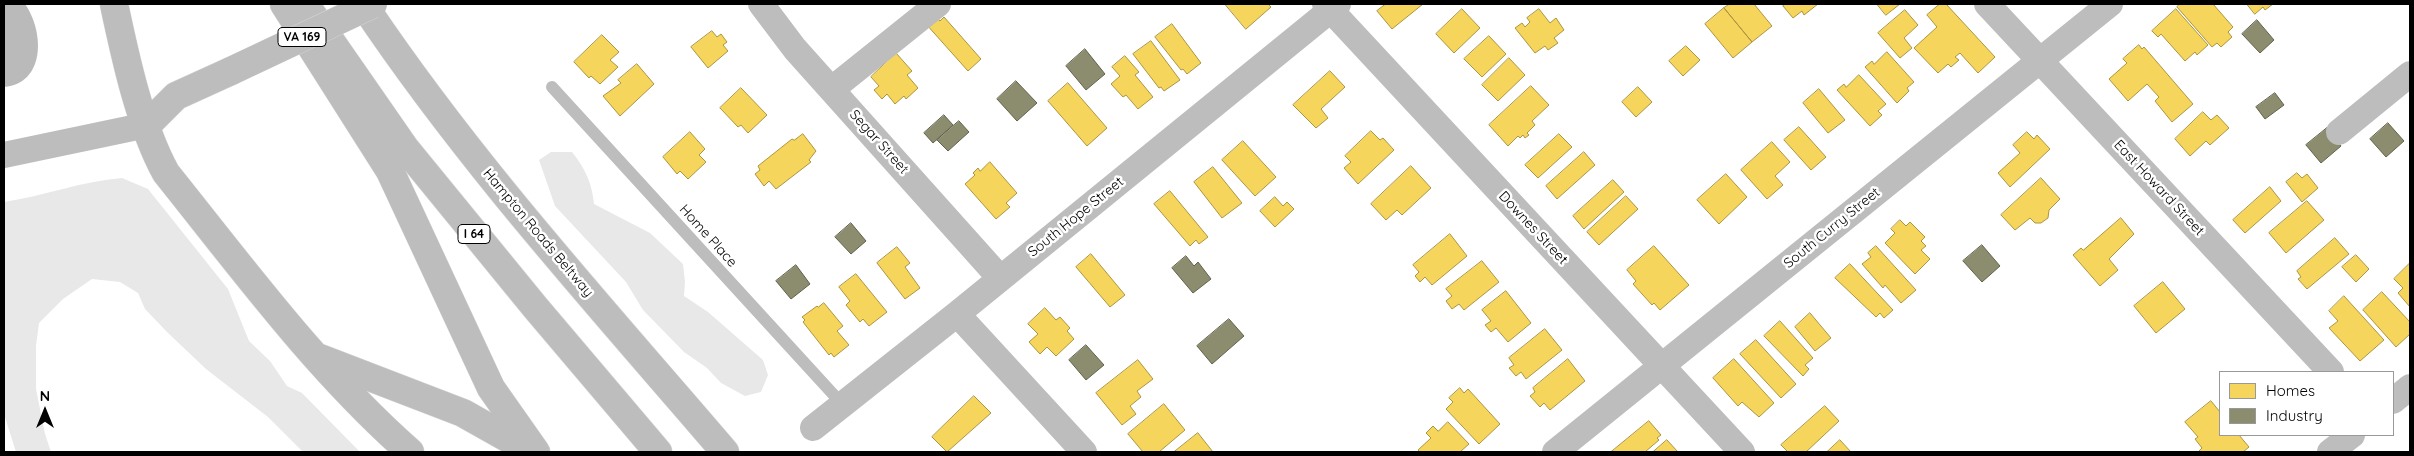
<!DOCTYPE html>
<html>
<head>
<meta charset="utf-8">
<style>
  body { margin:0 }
  #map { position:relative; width:2414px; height:456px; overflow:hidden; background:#fff; font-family:Quicksand,sans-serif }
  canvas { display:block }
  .frame { position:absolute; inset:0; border:5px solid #000; pointer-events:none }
  .legend { position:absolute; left:2219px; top:371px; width:175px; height:65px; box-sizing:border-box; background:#fff; border:1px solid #999; margin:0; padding:6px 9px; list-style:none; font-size:15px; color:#000 }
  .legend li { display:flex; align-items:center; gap:10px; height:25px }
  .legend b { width:25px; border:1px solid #999 }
  .north { position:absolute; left:20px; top:386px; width:50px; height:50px; -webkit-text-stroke:4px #fff; paint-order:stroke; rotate:0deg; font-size:14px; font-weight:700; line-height:20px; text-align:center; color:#000 }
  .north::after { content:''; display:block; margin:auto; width:18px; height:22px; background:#000; clip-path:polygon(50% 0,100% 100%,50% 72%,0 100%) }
</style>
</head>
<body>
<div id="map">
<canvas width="2414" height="456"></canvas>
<div class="frame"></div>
<ul class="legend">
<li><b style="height:14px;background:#f6d55c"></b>Homes</li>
<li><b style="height:14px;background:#8c8c6e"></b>Industry</li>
</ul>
<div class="north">N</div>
</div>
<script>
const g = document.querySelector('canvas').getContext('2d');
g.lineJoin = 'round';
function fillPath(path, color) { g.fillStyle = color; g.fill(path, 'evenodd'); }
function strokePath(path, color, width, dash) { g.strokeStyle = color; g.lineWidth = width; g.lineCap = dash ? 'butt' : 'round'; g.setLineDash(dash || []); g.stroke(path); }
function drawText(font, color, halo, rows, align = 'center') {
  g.font = font + ' Quicksand,sans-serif'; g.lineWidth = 5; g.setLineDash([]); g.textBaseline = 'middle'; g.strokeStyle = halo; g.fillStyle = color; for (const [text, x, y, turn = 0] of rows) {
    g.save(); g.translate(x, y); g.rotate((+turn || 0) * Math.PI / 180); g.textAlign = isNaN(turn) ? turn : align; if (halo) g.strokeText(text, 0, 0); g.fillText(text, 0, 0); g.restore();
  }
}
fillPath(new Path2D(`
  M551,152H572C585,168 592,183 594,204L650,233L683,264L685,282L684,296L708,312L763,360L768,375L761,392L745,396L721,383L707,368L684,352L643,310L626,282L555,206L539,160Z
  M122,178L148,189L228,289L249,341L270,361L287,386L302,393L360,452H303L268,417L206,369L168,333L145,309L138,293L120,282L92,279L63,299L39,323L36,346V389L45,434L51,452H16L4,414V202C44,196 82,181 122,178Z`), '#e8e8e8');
fillPath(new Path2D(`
  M4,4H25C44,31 46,83 4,87Z`), '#bababa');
const homes = new Path2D(`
  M1225,4H1268L1271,7L1246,29Z
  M1386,4H1423L1392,29L1377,11Z
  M1730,4H1754L1772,26L1752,42L1724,8Z
  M1786,4H1818L1804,15L1802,11L1793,18L1783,6Z
  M1877,4H1900L1886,15Z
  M1940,4H1946L1995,57L1978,73L1960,53L1955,57L1959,60L1951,67L1948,64L1938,73L1914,48L1937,27L1927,15Z
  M2180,4H2213L2233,27L2228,32L2232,37L2221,47L2217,43L2212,47L2177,7Z
  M2247,4H2273L2265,10L2263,7L2255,14Z
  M1724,8L1752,42L1733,58L1705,24Z
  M1462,9L1480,28L1454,53L1436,34Z
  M1539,9L1550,23L1556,18L1564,30L1554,38L1558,43L1548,50L1545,46L1535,53L1515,28L1522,23L1525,27L1530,22L1527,18Z
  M2176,9L2208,45L2197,55L2195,52L2185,61L2161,34L2158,37L2152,31Z
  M1905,10L1918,25L1904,38L1912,48L1900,58L1878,33Z
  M935,15L940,21L944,17L981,59L968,71L926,24Z
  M1172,24L1201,63L1187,74L1183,69L1181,70L1155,37Z
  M712,31L717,37L721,34L727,42L723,45L728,51L708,68L691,47Z
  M602,35L619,52L610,60L618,67L600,84L591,76L589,78L574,62Z
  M1489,36L1506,54L1482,77L1464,59Z
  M1151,41L1180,80L1164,91L1161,87L1159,88L1133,54Z
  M2139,45L2142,49L2144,47L2193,104L2172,122L2155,101L2159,97L2147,84L2128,101L2109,79L2127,63L2123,59Z
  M1686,46L1700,60L1683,76L1669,61Z
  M1887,52L1914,82L1907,88L1909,91L1897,103L1865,67L1872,61L1874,64Z
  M896,53L912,71L907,75L918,88L906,99L904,96L895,104L887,94L882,99L874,90L879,86L871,77Z
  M1125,56L1139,72L1135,75L1153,97L1138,109L1126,95L1123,97L1111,84L1120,76L1112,67Z
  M1509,58L1525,75L1498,101L1482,85Z
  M637,64L654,84L620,116L603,96L621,83L618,80Z
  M1330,71L1345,87L1321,109L1328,118L1316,128L1293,105Z
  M1859,75L1886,104L1878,111L1882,115L1870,126L1837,90L1844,84L1846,87Z
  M1068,83L1107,128L1087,146L1048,101Z
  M1531,86L1549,105L1532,121L1535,125L1527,133L1529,135L1525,138L1523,135L1520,138L1518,136L1508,146L1489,125Z
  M1638,87L1652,102L1636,117L1622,102Z
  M741,88L767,115L748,133L741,125L738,127L720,108Z
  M1819,89L1845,120L1828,133L1803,103Z
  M2203,112L2211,120L2217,115L2229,128L2210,145L2206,141L2190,156L2175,139Z
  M1799,127L1826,157L1811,170L1784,140Z
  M1371,131L1380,140L1383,138L1394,150L1358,184L1344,168L1351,162L1345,156Z
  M690,132L705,149L699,155L706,162L688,179L680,171L677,174L663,157Z
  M2027,132L2034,139L2037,135L2050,149L2010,187L1998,173L2020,153L2013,145Z
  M803,134L816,151L809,160L811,162L776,189L769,181L764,186L755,174L760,170L758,166L792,139L794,140Z
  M1559,134L1572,147L1538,178L1525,165Z
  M1243,141L1276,177L1255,196L1222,160Z
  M1772,142L1790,162L1775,176L1783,185L1767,199L1741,170Z
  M1584,152L1595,165L1557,199L1546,186Z
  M990,162L1017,193L1006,203L1010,207L996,219L965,184L975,175L973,173L978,168L980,171Z
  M1411,166L1431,188L1402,215L1397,210L1386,220L1371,204Z
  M1213,167L1242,203L1222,218L1194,182Z
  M2297,173L2302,178L2307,174L2318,188L2302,202L2286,182Z
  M1726,174L1747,197L1719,224L1697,200Z
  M2041,178L2060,199L2049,210L2048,218L2041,223H2035L2030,218L2015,230L2001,215Z
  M1613,180L1624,192L1584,229L1573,216Z
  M2270,187L2281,201L2245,233L2233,220Z
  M1170,191L1208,237L1199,244L1196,240L1190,246L1154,204Z
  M1626,196L1638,209L1599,245L1587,232Z
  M1275,197L1283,206L1287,202L1294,209L1275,227L1260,211Z
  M2307,201L2324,220L2286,253L2269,233Z
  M2121,218L2134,234L2109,259L2118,270L2100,286L2073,255L2081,248L2083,250Z
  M1900,220L1906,226L1910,222L1925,237L1921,241L1926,246L1921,250L1930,259L1915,274L1885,243L1895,233L1891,229Z
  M1450,234L1467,256L1432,285L1425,277L1420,282L1415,276L1419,272L1413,265Z
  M2335,238L2349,254L2307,289L2298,279L2301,277L2297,271Z
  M1654,246L1689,285L1660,310L1654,303L1652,305L1633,284L1636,281L1627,270Z
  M1876,246L1916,290L1901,303L1885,285L1883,288L1862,264L1871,257L1868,253Z
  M897,247L910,263L905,267L920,288L905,299L877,263Z
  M1091,254L1125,295L1110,307L1076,267Z
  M2356,255L2369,269L2356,282L2342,267Z
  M1482,261L1499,282L1464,310L1459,304L1452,309L1446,301L1452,296L1446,289Z
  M2410,263V307L2398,293L2403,288L2394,279Z
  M1850,264L1893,310L1884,318L1880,313L1876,317L1835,278Z
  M856,274L887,312L869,326L863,319L860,322L846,305L850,301L839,287Z
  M2163,282L2185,309L2156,333L2134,306Z
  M1506,291L1531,323L1508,342L1496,328L1491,332L1485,325L1491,321L1482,310Z
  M2382,292L2410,322V334L2396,347L2363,310Z
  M2344,296L2384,340L2360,361L2329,328L2338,321L2329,311Z
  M824,303L843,326L837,331L849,345L834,357L831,353L829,355L803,322L805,320L802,317L817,306L818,307Z
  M1045,308L1056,320L1060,317L1070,328L1067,331L1074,339L1056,356L1047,347L1040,354L1029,342L1038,334L1028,324Z
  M1810,313L1831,338L1815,351L1795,327Z
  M1780,321L1813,358L1805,365L1809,369L1803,376L1764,336Z
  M1545,329L1562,350L1526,379L1521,372L1516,376L1509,368L1514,365L1509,358Z
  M1756,340L1796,384L1781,398L1740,354Z
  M1568,359L1585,381L1550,410L1544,403L1540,407L1530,396L1535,392L1533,388Z
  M1734,359L1774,403L1759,417L1742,402L1738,406L1713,378Z
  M1138,360L1153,379L1137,391L1141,397L1130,406L1136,414L1122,425L1096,393Z
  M1460,388L1464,393L1468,389L1500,424L1479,444L1446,409L1453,402L1449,398Z
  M974,396L991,413L947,452L932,437Z
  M2211,401L2220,412V435H2239L2249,447L2243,452H2198L2202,448L2195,439L2198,437L2185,422Z
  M1164,404L1185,430L1159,452H1143L1128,434Z
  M1825,406L1839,421L1806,452H1788L1781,445Z
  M1649,421L1661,435L1657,438L1659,440L1645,452H1611Z
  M1448,422L1469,444L1460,452H1420L1418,450L1431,438L1426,433L1433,426L1438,431Z
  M1198,433L1213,452H1174Z
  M1667,440L1678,452H1653Z
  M1840,440L1851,452H1827Z`);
fillPath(homes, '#f6d55c');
strokePath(homes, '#ac9540', 1);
const industry = new Path2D(`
  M2257,20L2274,40L2260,53L2242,34Z
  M1085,49L1105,74L1086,90L1066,66Z
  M1016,81L1037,103L1017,121L997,99Z
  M2275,93L2284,105L2265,119L2256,107Z
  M944,115L953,125L933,143L924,133Z
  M959,121L969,132L948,151L937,140Z
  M2388,123L2404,141L2386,157L2370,139Z
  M2327,128L2341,146L2321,163L2306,145Z
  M851,223L866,241L851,254L835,237Z
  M1982,245L2000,266L1982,282L1963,261Z
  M1186,256L1194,266L1198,262L1211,279L1193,293L1172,268Z
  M796,265L810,284L791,299L776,281Z
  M1229,319L1244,336L1212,364L1197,346Z
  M1086,345L1104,365L1086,380L1069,360Z`);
fillPath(industry, '#8c8c6e');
strokePath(industry, '#62624d', 1);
const primary = new Path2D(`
  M147,125L176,96L231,71`);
const motorway = new Path2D(`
  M114,4C125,56 140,126 166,173C243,269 317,370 410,452
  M284,4L390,171L491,388L536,452
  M305,4L405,148L535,307L658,452
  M363,4C470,164 600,306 725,452
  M320,358L463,413L525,448`);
strokePath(primary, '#dbdbdb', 29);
strokePath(motorway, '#dbdbdb', 29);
strokePath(new Path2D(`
  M552,87L843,405`), '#bdbdbd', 12);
strokePath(new Path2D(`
  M761,4L795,49L1000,278
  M1325,4L1742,452
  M1987,4L2331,372
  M832,89L938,4
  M2339,132L2410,74
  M4,155L147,125
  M957,314L1084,452
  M2393,401L2410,387
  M813,428L957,314L1338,4
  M1555,452L2110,4
  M2330,452L2352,435`), '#bdbdbd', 26);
strokePath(primary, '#bdbdbd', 28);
strokePath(motorway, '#bdbdbd', 28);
const primaryBridge = new Path2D(`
  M231,71L373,4`);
strokePath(primaryBridge, '#dbdbdb', 29, []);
strokePath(primaryBridge, '#bdbdbd', 28);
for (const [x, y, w] of [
  [302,37,48],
  [474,234,32]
]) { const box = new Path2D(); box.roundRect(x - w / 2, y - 9.5, w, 19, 4); g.fillStyle = '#fff'; g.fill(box); strokePath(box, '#000', 1); }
drawText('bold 12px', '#000', null, [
  ["VA 169",302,37],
  ["I 64",474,234]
]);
drawText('14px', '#000', '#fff', [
  ["Segar Street",879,142,48],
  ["East Howard Street",2159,188,47],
  ["South Hope Street",1076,217,-39],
  ["Downes Street",1533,228,47],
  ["South Curry Street",1832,228,-39],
  ["Hampton Roads Beltway",538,233,50],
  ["Home Place",708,236,48]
]);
</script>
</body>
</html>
